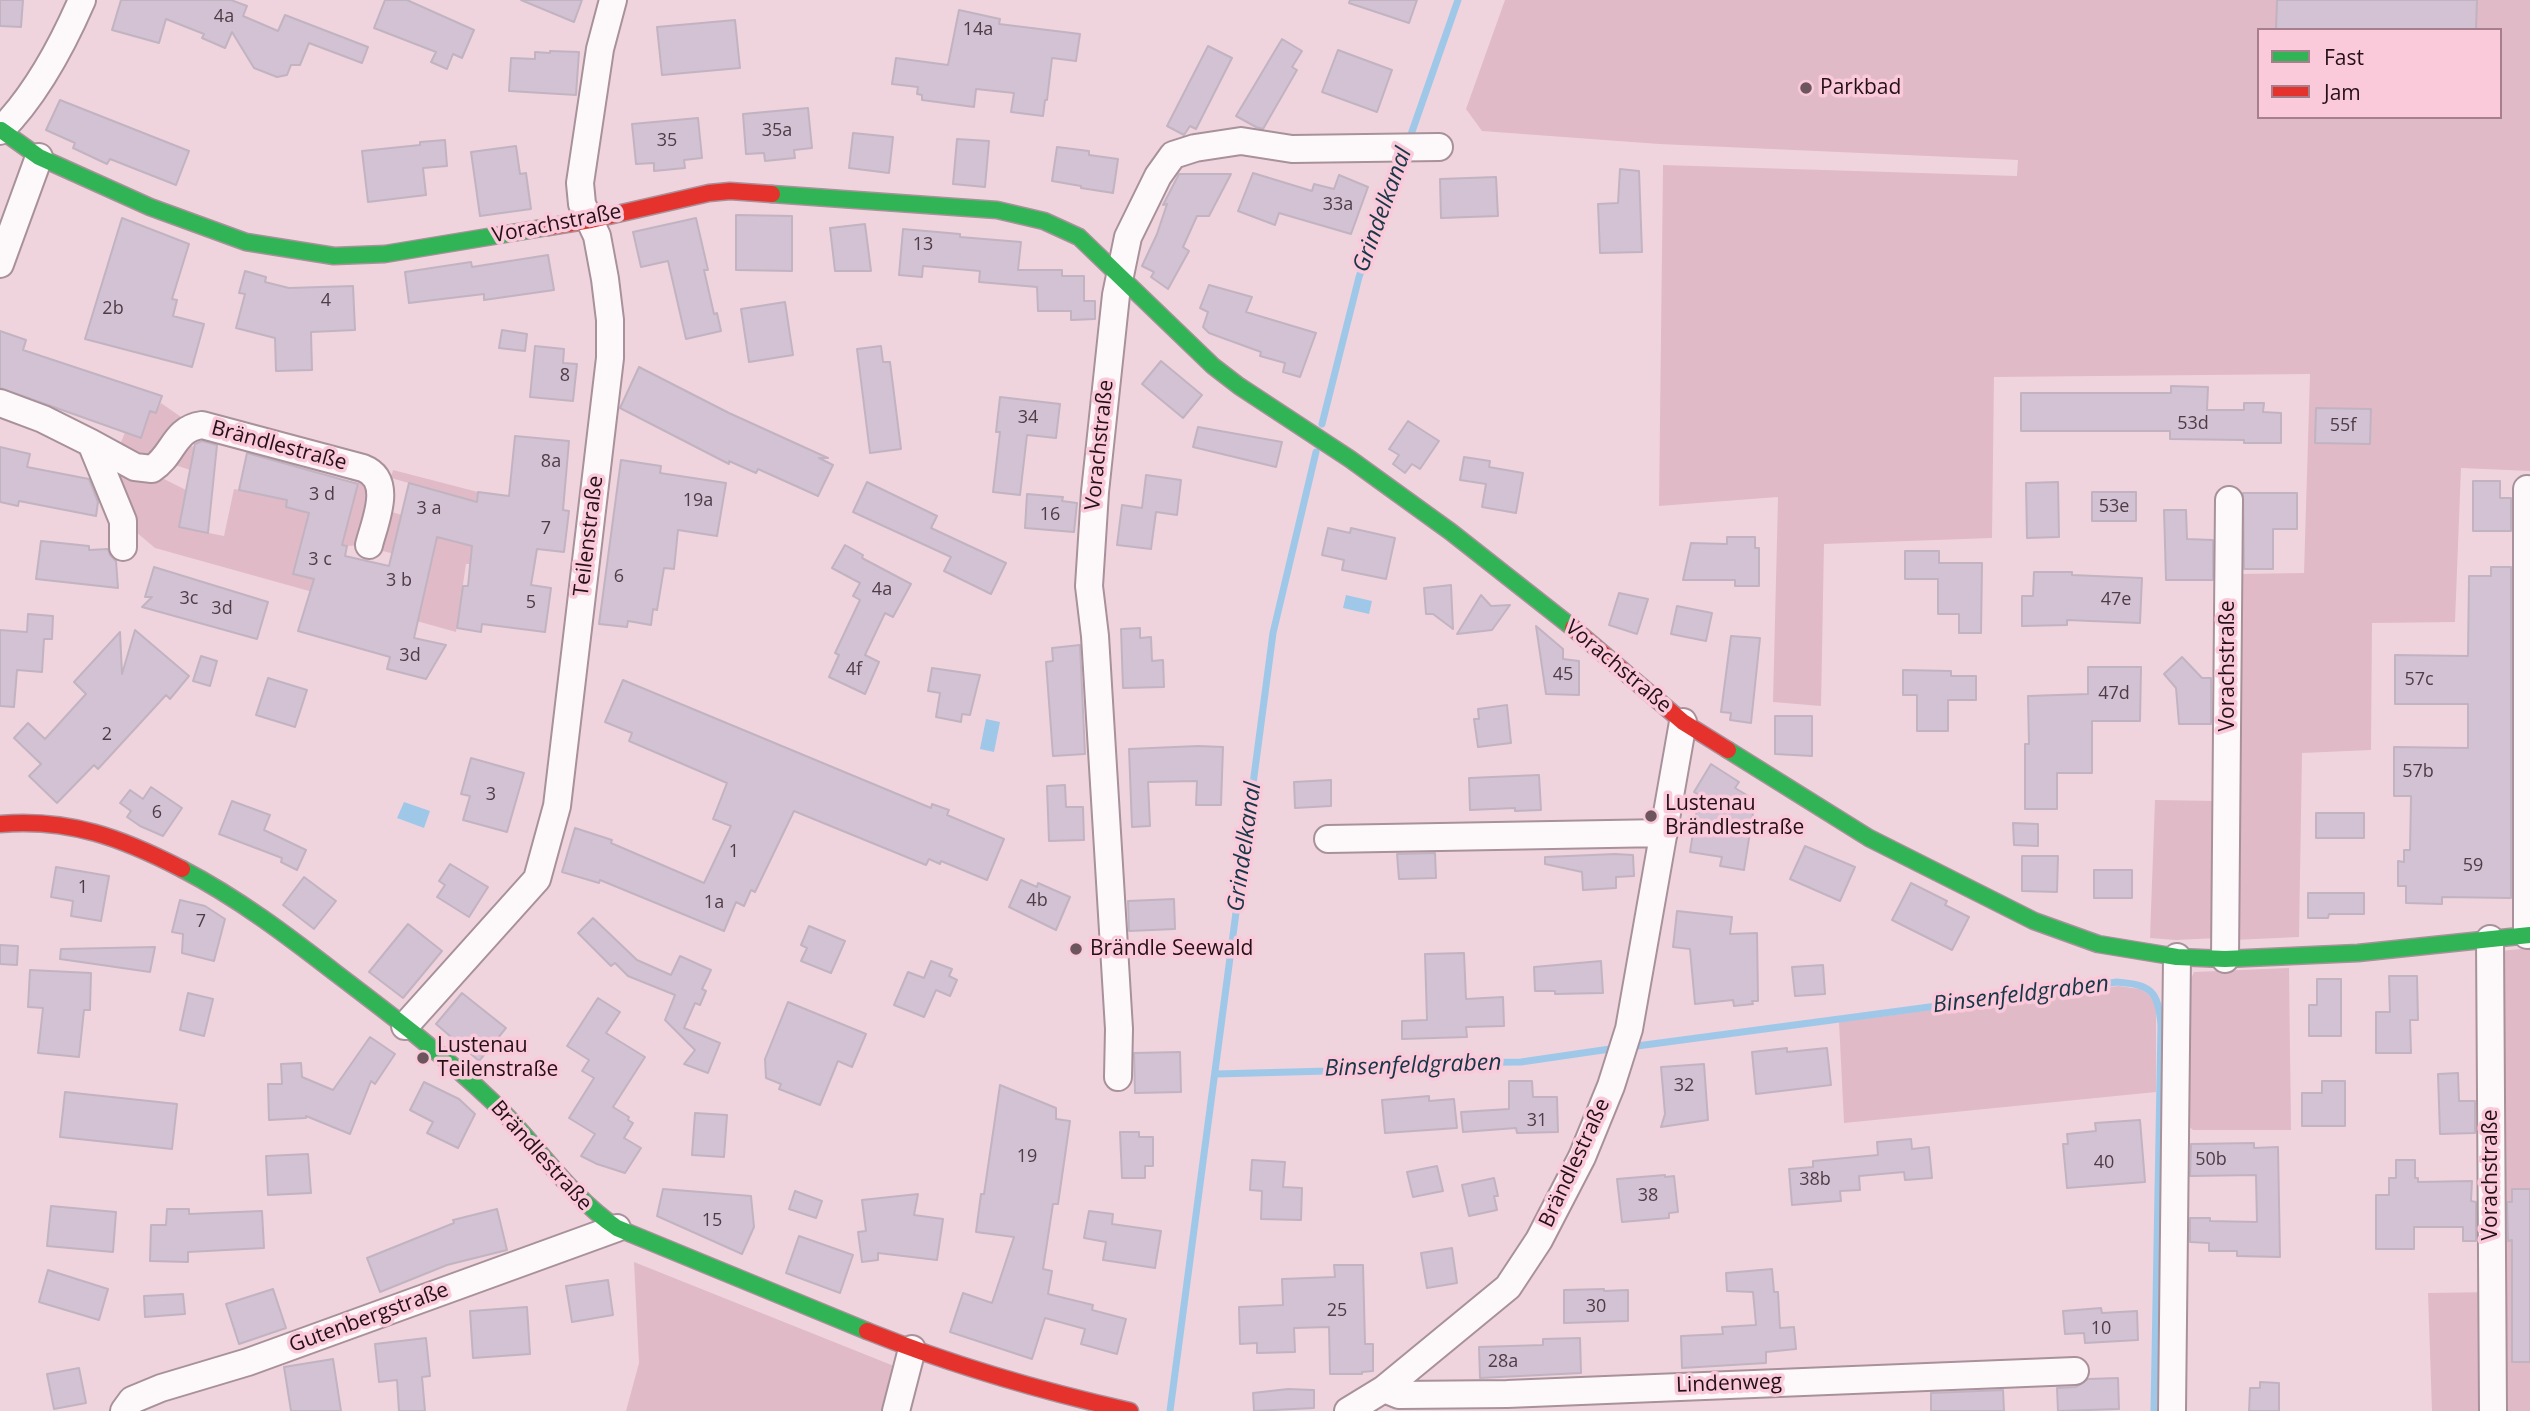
<!DOCTYPE html>
<html>
<head>
<meta charset="utf-8">
<style>
  body { margin:0 }
  #map { position:relative; width:2530px; height:1411px; overflow:hidden; background:#efd4de; font-family:"Open Sans",sans-serif }
  canvas { display:block }
  .legend { position:absolute; left:2257px; top:28px; width:245px; height:91px; box-sizing:border-box; background:#fac9da; border:2px solid #a57f8c; margin:0; padding:9px 12px; list-style:none; font-size:21px; color:#251018 }
  .legend li { display:flex; align-items:center; gap:14px; height:35px }
  .legend b { width:35px; border:2px solid #a57f8c }
</style>
</head>
<body>
<div id="map">
<canvas width="2530" height="1411"></canvas>
<ul class="legend">
<li><b style="height:9px;background:#30b455"></b>Fast</li>
<li><b style="height:9px;background:#e5322d"></b>Jam</li>
</ul>
</div>
<script>
const g = document.querySelector('canvas').getContext('2d');
g.lineJoin = 'round';
function fillPath(path, color) { g.fillStyle = color; g.fill(path, 'evenodd'); }
function strokePath(path, color, width, dash) { g.strokeStyle = color; g.lineWidth = width; g.lineCap = dash ? 'butt' : 'round'; g.setLineDash(dash || []); g.stroke(path); }
function drawText(font, color, halo, rows, align = 'center') {
  g.font = font + ' "Open Sans",sans-serif'; g.lineWidth = 7; g.setLineDash([]); g.textBaseline = 'middle'; g.strokeStyle = halo; g.fillStyle = color; for (const [text, x, y, turn = 0] of rows) {
    g.save(); g.translate(x, y); g.rotate((+turn || 0) * Math.PI / 180); g.textAlign = isNaN(turn) ? turn : align; if (halo) g.strokeText(text, 0, 0); g.fillText(text, 0, 0); g.restore();
  }
}
fillPath(new Path2D(`
  M1505,0H2530V471L2461,468L2455,622L2372,623L2371,750L2302,753L2299,937L2234,940L2239,574L2304,573L2310,374L1994,377L1992,538L1824,544L1821,706L1773,702L1778,497L1659,506L1663,165L2017,176L2018,160L1659,144L1482,131L1466,109ZM2259,30H2500V117H2259Z
  M161,403L194,426L175,442L195,447L190,470L163,461L146,470L186,490L179,527L224,536L234,489L262,494L277,445L300,451L286,507L347,523L359,483L337,476L340,462L363,468L378,508L402,515L399,528L448,540L458,497L391,478L393,470L478,492L471,564H466L456,632L155,548L123,521L105,474L116,456L125,432L141,437L150,411L156,413ZM303,534L347,546L369,545L379,550L414,559L370,594L374,563L370,562L363,587L337,585L293,573Z
  M2155,800L2218,801V938L2176,940L2150,938Z
  M2530,948V1411H2432L2428,1293L2495,1292L2501,951Z
  M2289,968L2291,1130H2193L2186,1124L2189,983L2194,972Z
  M2118,986L2140,989L2152,996L2156,1009V1092L1844,1123L1839,1022Z
  M634,1262L894,1366L882,1411H626L639,1363Z`), '#e1bac7');
fillPath(new Path2D(`
  M1346,595L1372,601L1369,614L1343,608Z
  M986,719L1000,722L994,752L980,749Z
  M404,802L430,811L424,828L397,818Z`), '#9fc8e8');
strokePath(new Path2D(`
  M1408,143L1458,0
  M1322,424L1359,277L1404,154
  M1637,1046L2117,982C2151,985 2158,990 2161,1025L2154,1411
  M1216,1074L1328,1071L1428,1063L1521,1062L1610,1049
  M1170,1411L1273,633L1316,452`), '#9fc8e8', 7);
const building = new Path2D(`
  M0,0H23L21,27L0,26Z
  M121,0H231L247,6L243,16L278,31L285,15L368,47L362,63L309,43L300,65H291L287,75L277,77L254,68L232,32L225,48L202,38L204,34L166,19L159,43L112,30Z
  M385,0H407L474,30L462,58L453,54L447,69L431,62L436,52L374,28Z
  M521,0H582L574,22Z
  M1350,0H1417L1409,23L1349,3Z
  M2277,0H2477L2476,30H2276Z
  M959,10L1000,19L999,24L1080,34L1076,61L1052,58L1047,100H1045L1043,116L1011,112L1014,93L976,89L974,107L922,100V95L917,94L918,87L892,84L896,58L948,65Z
  M735,20L740,68L662,75L657,27Z
  M1282,39L1302,51L1292,67L1297,70L1263,129L1256,127L1236,116Z
  M1208,46L1232,58L1196,129L1190,126L1184,135L1167,126Z
  M1338,50L1392,70L1377,112L1322,92Z
  M550,51L579,52L576,95L509,91L511,58L535,59V52L550,53Z
  M60,100L189,151L176,185L110,159L107,164L73,148L75,143L46,130Z
  M808,108L812,148L794,150L795,158L765,161L764,153L746,154L743,114Z
  M698,118L702,158L684,160L685,168L654,171V163L636,164L632,124Z
  M853,133L893,137L889,173L849,168Z
  M957,139L989,141L985,187L953,184Z
  M445,140L447,166L423,168L426,195L368,202L362,151L420,145V142Z
  M516,146L520,174L526,173L531,209L480,216L471,152Z
  M1057,147L1089,151V155L1118,159L1113,193L1081,188V186L1052,181Z
  M1620,169L1639,171L1642,252L1600,253L1598,204L1618,203Z
  M1253,173L1312,191L1314,184L1334,189L1339,175L1368,187L1351,234L1279,213L1275,225L1238,211Z
  M1179,174H1231L1209,216H1197L1183,247L1189,251L1168,289L1151,277L1154,272L1142,266L1157,234L1167,204L1163,205Z
  M1496,177L1498,216L1441,218L1440,179Z
  M736,215L792,216V271L736,270Z
  M122,218L189,244L172,299L177,300L173,316L204,324L192,367L85,339Z
  M696,218L708,270H704L714,314L717,313L721,331L686,339L668,261L641,267L633,232Z
  M865,224L871,271H835L830,228Z
  M903,229L960,234V237L1021,242L1018,270H1062V276H1084V301H1095V319L1071,320V311H1038L1037,287L979,282L980,271L923,266L922,277L899,275Z
  M548,255L554,290L484,300V294L409,303L405,272L471,262L472,267Z
  M245,271L266,277L265,282L289,288L353,286L355,330L311,332L312,370L276,371L275,338L236,328L245,294L239,293Z
  M1209,285L1252,297L1246,312L1316,333L1300,377L1283,372L1285,363L1260,356L1261,352L1209,333L1203,327L1208,312L1200,308Z
  M785,302L793,355L749,362L741,309Z
  M502,330L527,334L525,351L499,348Z
  M0,331L26,340L23,350L162,396L156,413L150,411L141,438L0,388Z
  M535,346L564,349L563,363L577,364L573,401L530,397Z
  M881,346L883,362H890L901,449L870,453L857,349Z
  M1161,361L1202,395L1183,418L1142,384Z
  M639,367L729,413L828,458H819L833,465L818,496L758,469L756,473L729,461V464L620,408Z
  M2171,386L2208,387L2207,410H2244V403H2264L2263,412L2281,413V443H2244V440L2170,439V431H2021V393H2171Z
  M1000,397L1060,404L1056,438L1027,435L1020,495L993,492L1000,432H996Z
  M2316,408L2371,409L2370,444L2315,443Z
  M1408,421L1439,441L1420,469L1412,464L1405,473L1393,464L1399,455L1389,449Z
  M1198,427L1282,442L1276,467L1193,447Z
  M515,436L569,441L563,510L569,511L564,552L537,549L531,585L551,588L545,632L482,624L481,632L457,628L463,586H468L472,546L437,537L414,638L446,645L426,679L387,669L390,657L298,631L314,579L293,574L309,513L286,507L287,500L239,490L247,453L358,484L342,545L347,546L345,556L389,566L409,483L477,502L478,492L509,496Z
  M202,441L217,445L208,533L179,527L195,444Z
  M0,447L30,454L27,467L89,479L98,502L96,516L19,501L18,506L0,502Z
  M1464,457L1490,461L1489,467L1523,473L1516,513L1482,507L1486,484L1460,480Z
  M621,460L661,466L660,473L726,483L717,536L678,530L674,569L664,568L657,610L653,609L651,625L628,621L627,627L599,624Z
  M1146,475L1181,480L1177,515L1156,512L1151,549L1117,545L1122,505L1142,508Z
  M2473,481H2500V498H2511V531H2473Z
  M867,482L937,516L931,528L1006,563L991,594L944,571L951,557L853,512Z
  M2058,482L2059,537L2027,538L2026,483Z
  M2092,492H2136V521H2092Z
  M2243,493H2297V529H2273V569H2244Z
  M1027,494L1063,497L1062,501L1077,503L1074,532L1025,528Z
  M2164,510H2186L2187,539L2213,540V580H2166Z
  M1328,528L1350,533L1351,528L1395,538L1386,579L1342,570L1344,560L1322,555Z
  M1727,537H1755V548H1759V586H1735V580H1683L1691,543L1727,544Z
  M41,541L89,546V550L108,549L110,555L116,561L118,588L36,579Z
  M845,545L863,555L862,558L911,584L893,617L885,613L865,655L879,662L865,694L829,677L839,655L835,653L860,600L853,596L860,583L832,568Z
  M1905,551H1939V563H1982L1981,633H1959V614H1938V579H1905Z
  M154,567L268,602L257,639L142,607L152,597H145Z
  M2491,567H2511V898L2442,897V904L2406,903V886H2398V861L2404,862V850H2410L2411,796H2394V747L2468,748V704H2395V655L2468,656L2469,576H2491Z
  M2034,572H2072V575L2142,578L2140,623L2067,620V625L2022,626V596H2033Z
  M1451,585L1453,629L1433,614H1426L1424,588Z
  M1619,593L1648,599L1637,634L1609,625Z
  M1481,595L1491,606L1510,605L1492,630L1457,634Z
  M1677,606L1712,613L1706,641L1671,634Z
  M28,614L53,616L52,639H44L42,672L17,670L14,707L0,706V630L27,632Z
  M1536,626L1563,649V659L1579,661V695L1546,694Z
  M1140,628V638L1151,637L1152,661L1163,660L1164,687L1123,688L1121,629Z
  M135,630L189,676L170,699L166,695L98,769L94,765L57,803L29,776L41,764L14,738L28,723L45,739L86,694L74,682L120,632L122,674Z
  M1731,636L1760,638L1751,723L1730,720L1731,713L1721,712Z
  M1080,645L1085,754L1053,756L1046,662L1053,661L1052,648Z
  M201,656L217,661L210,686L193,681Z
  M2182,657L2202,678H2211V724H2179L2176,688L2164,674Z
  M2088,667H2141L2140,721H2092V773H2057V809H2025V744H2029L2028,696L2088,694Z
  M932,668L980,675L970,715L962,714L961,722L936,717L940,693L928,691Z
  M1903,670L1951,671V676H1976V700H1948V731H1917V695H1903Z
  M268,678L307,690L295,727L256,715Z
  M623,680L931,808L932,804L949,810L947,815L1004,839L987,880L941,861L940,864L929,859L926,865L794,811L755,892L751,890L744,906L736,902L724,931L600,880L599,883L562,872L575,828L612,840L611,843L704,883L731,826L713,819L727,783L629,741L632,733L605,722Z
  M1507,705L1511,743L1478,747L1474,719H1479L1478,709Z
  M1775,716H1812V756L1775,754Z
  M1198,746L1223,747L1221,805H1196L1197,781L1148,782L1150,826L1132,827L1129,749Z
  M471,758L524,773L507,832L463,820L470,796L461,794Z
  M1711,764L1739,782L1735,788L1755,800L1744,870L1720,866L1722,857L1690,852L1699,795L1694,792Z
  M1539,775L1541,810L1515,811V808L1470,810L1469,778Z
  M1331,780V806L1295,808L1294,782Z
  M1065,785L1066,807H1083L1084,840L1049,841L1047,786Z
  M151,787L182,808L163,836L140,826L127,817L131,811L120,803L130,790L143,799Z
  M232,801L270,815L264,830L306,850L297,870L281,862L282,858L219,834Z
  M2316,813H2364V838H2316Z
  M2013,823L2038,824V846L2014,845Z
  M1805,846L1855,867L1840,901L1790,879Z
  M1435,853L1436,878L1399,879L1397,854Z
  M1615,854L1633,855L1634,876L1616,877V888L1583,890L1582,872L1545,864V857Z
  M2022,856H2058L2057,892L2022,891Z
  M450,864L488,887L469,917L437,897L445,885L439,881Z
  M56,867L109,876L101,921L71,916L73,901L51,897Z
  M2094,870H2132V898H2094Z
  M304,877L336,901L314,929L283,905Z
  M1021,880L1037,887L1038,883L1070,897L1056,930L1009,907Z
  M1911,883L1947,901L1945,905L1969,917L1952,950L1892,920Z
  M2308,893H2364V914H2329L2328,918H2308Z
  M1174,899L1175,929L1129,931L1128,901Z
  M180,900L205,906L225,919L214,961L182,953L183,934L172,932Z
  M1677,911L1732,917L1730,934L1757,933L1758,1001H1752L1753,1004L1734,1006L1733,1000L1695,1004L1690,949L1673,947Z
  M593,918L637,960L671,975L680,956L711,970L702,989L706,991L700,1005L695,1003L684,1028L720,1043L708,1073L684,1064L695,1050L665,1020L675,995L628,976L615,963L611,966L578,933Z
  M408,924L442,951L403,998L369,972Z
  M809,926L845,941L831,973L801,961L807,948L801,945Z
  M0,945L18,946L17,965L0,964Z
  M155,947L150,972L60,959L61,949Z
  M1464,953L1466,999L1503,997L1504,1026L1466,1027L1467,1037L1402,1039V1021L1427,1020L1425,954Z
  M931,961L952,969L949,976L957,980L950,996L936,990L924,1017L894,1005L908,972L924,978Z
  M1601,961L1603,993L1555,994V991H1535L1534,967Z
  M1823,965L1825,994L1795,996L1792,967Z
  M30,970L91,973L90,1010H84L79,1057L38,1053L43,1008L28,1007Z
  M2389,976H2417L2418,1020H2410L2411,1053H2376V1012H2390Z
  M2317,979H2341V1036H2309V1005H2317Z
  M188,993L213,999L204,1036L180,1030Z
  M462,993L506,1028L479,1061L436,1024Z
  M598,998L620,1012L606,1033L645,1057L613,1107L629,1117L628,1120L633,1123L624,1138L641,1148L625,1173L597,1164L581,1156L595,1134L569,1118L594,1078L582,1071L589,1060L567,1046Z
  M788,1002L866,1034L852,1067L838,1061L820,1105L779,1089L781,1084L766,1078L765,1059Z
  M370,1037L395,1054L375,1084L371,1081L350,1134L306,1116V1118L269,1120L268,1084H282L281,1064L301,1063L302,1077L333,1090Z
  M1787,1048V1052L1827,1048L1831,1085L1756,1094L1752,1052Z
  M1180,1052L1181,1092L1135,1093L1134,1053Z
  M1704,1064L1708,1120L1661,1127L1665,1114L1661,1067Z
  M2458,1073L2459,1101H2475V1133L2440,1134L2438,1074Z
  M1509,1081H1532L1533,1097H1557L1558,1132L1517,1133L1516,1128L1463,1132L1461,1112L1509,1109Z
  M2322,1081H2345V1126H2302V1093H2322Z
  M424,1082L459,1099L475,1114L458,1148L427,1133L433,1122L410,1110Z
  M1000,1085L1056,1108V1119L1070,1121L1058,1204H1053L1043,1269L1052,1271L1048,1294L1093,1305L1092,1310L1126,1319L1117,1354L1081,1344L1085,1329L1045,1318L1032,1359L950,1332L963,1293L992,1303L1014,1237L976,1232L981,1194H984Z
  M65,1092L177,1104L172,1149L60,1137Z
  M1429,1096V1101L1454,1099L1457,1128L1385,1133L1382,1100Z
  M695,1113L727,1115L724,1157L692,1155Z
  M2140,1120L2145,1182L2067,1188L2063,1144H2068L2067,1134L2096,1131L2095,1123Z
  M1120,1132H1139V1137H1153V1166H1145V1178H1122Z
  M1911,1139L1912,1149L1929,1147L1932,1178L1905,1180L1904,1172L1859,1176L1860,1190L1840,1191L1841,1201L1792,1205L1789,1169L1813,1167V1161L1878,1155L1877,1142Z
  M2254,1143V1148L2278,1147L2280,1257L2237,1256V1251H2209V1243L2190,1242V1218H2210V1221L2257,1222L2256,1175L2190,1176L2191,1144Z
  M308,1154L311,1193L268,1195L266,1156Z
  M1252,1160L1285,1162L1283,1187L1302,1188L1301,1220L1261,1219L1262,1191L1250,1190Z
  M2396,1160H2415V1178H2418V1182L2472,1181L2471,1201L2476,1202V1241H2463V1227H2414V1249H2376V1195H2389V1178H2396Z
  M1437,1166L1443,1191L1413,1197L1407,1172Z
  M1665,1175V1177L1674,1176L1678,1212L1669,1213V1218L1622,1222L1617,1179Z
  M1494,1178L1498,1196H1494L1497,1210L1469,1216L1462,1185Z
  M663,1189L751,1196L754,1227L742,1254L657,1216Z
  M2512,1189H2530V1362H2512V1240L2508,1241L2507,1202H2512Z
  M795,1191L822,1201L816,1218L789,1209Z
  M918,1194L914,1215L943,1219L937,1260L878,1253V1260L862,1262L858,1232L866,1231L862,1200Z
  M51,1206L116,1212L113,1252L47,1246Z
  M167,1209H189V1214L262,1211L264,1248L188,1252V1262L150,1261L151,1225H166Z
  M497,1209L507,1250L447,1265L380,1292L367,1258L454,1223L453,1220Z
  M1089,1211L1113,1214L1112,1224L1161,1231L1155,1268L1103,1260L1106,1242L1084,1238Z
  M799,1236L853,1255L840,1293L786,1273Z
  M1452,1248L1457,1283L1427,1288L1421,1253Z
  M1334,1265H1363L1365,1344H1373V1371L1362,1372V1374H1330L1329,1327L1294,1328L1295,1352L1257,1353V1343L1240,1344L1239,1307L1283,1305L1282,1279L1335,1277Z
  M1772,1269L1774,1292H1778L1780,1328L1794,1327L1796,1349L1766,1352V1363L1682,1368L1681,1336L1723,1334L1722,1327L1756,1325L1753,1292L1727,1291L1726,1273Z
  M48,1270L108,1289L99,1320L39,1302Z
  M608,1280L613,1315L572,1322L566,1286Z
  M273,1289L286,1328L239,1344L226,1304Z
  M1604,1289V1291L1628,1290V1321L1564,1323V1290Z
  M183,1294L185,1314L145,1317L144,1296Z
  M527,1307L530,1354L473,1358L470,1311Z
  M2101,1308L2102,1313L2137,1311L2138,1340L2085,1343L2084,1333L2065,1334L2063,1311Z
  M426,1338L430,1376L422,1377L425,1411H399L397,1380L379,1382L375,1344Z
  M1580,1338L1581,1373L1480,1378L1479,1347L1543,1345V1339Z
  M333,1359L341,1411H291L284,1367Z
  M79,1368L86,1403L54,1409L47,1374Z
  M2118,1378L2119,1409L2058,1411L2057,1388L2076,1387L2088,1379Z
  M2260,1382L2279,1383V1411H2249L2250,1388H2260Z
  M1288,1389L1314,1390V1408L1254,1411L1253,1393Z
  M2003,1390L2004,1411H1931V1393Z`);
fillPath(building, '#d2c2d3');
strokePath(building, '#c2b3c1', 2);
const street = new Path2D(`
  M0,131C36,95 62,46 82,0
  M0,264L39,157
  M0,403L43,419L91,443L123,521V547
  M91,443L135,467L152,469C174,455 173,429 202,425L363,468C394,480 375,521 369,545
  M2527,489V935
  M1328,839L1664,833
  M2490,939L2493,1411
  M2225,959L2229,500
  M405,1026L537,879L557,806L610,358V320L605,279L597,236L582,204L580,183L600,49L613,0
  M1118,1077L1119,1029L1095,636L1089,586L1095,492L1116,295L1128,237L1158,176L1173,155L1195,148L1241,141L1292,149L1439,147
  M1384,1389L1399,1395L1507,1394L2075,1371
  M124,1411L132,1400L161,1388L248,1362L617,1228
  M896,1411L912,1349
  M1348,1411L1384,1389L1508,1287L1539,1240L1582,1157L1611,1086L1629,1029L1683,722
  M2172,1411L2177,957`);
const fast = new Path2D(`
  M1,130L39,157L150,207L246,242L334,256L385,254L548,227
  M772,194L997,210L1044,221L1079,237L1213,366L1239,386L1350,459L1451,532L1573,628
  M1728,750L1869,838L2034,921L2098,944L2177,957L2225,959L2358,953L2530,935
  M182,869C238,898 288,936 337,974C391,1015 445,1056 494,1103C537,1144 567,1194 617,1228L867,1331`);
const jam = new Path2D(`
  M548,227L591,220L709,193L730,191L772,194
  M1573,628L1683,722L1728,750
  M0,824C69,818 122,838 182,869
  M867,1331C952,1365 1041,1391 1130,1411`);
strokePath(street, '#a8919a', 30);
strokePath(fast, '#a8919a', 19);
strokePath(jam, '#a8919a', 19);
strokePath(street, '#fdf9fa', 26);
strokePath(fast, '#30b455', 16);
strokePath(jam, '#e5322d', 16);
for (const [x, y, r, color] of [
  [1806,88,7,"#6c555d"],
  [1651,816,7,"#6c555d"],
  [1076,949,7,"#6c555d"],
  [423,1058,7,"#6c555d"]
]) { const dot = new Path2D(); dot.arc(x, y, r, 0, 2 * Math.PI); g.fillStyle = color; g.fill(dot); strokePath(dot, '#fac9da', 2.5); }
drawText('18px', '#503c47', null, [
  ["4a",224,17],
  ["14a",978,30],
  ["35a",777,131],
  ["35",667,141],
  ["33a",1338,205],
  ["13",923,245],
  ["4",326,301],
  ["2b",113,309],
  ["8",565,376],
  ["34",1028,418],
  ["53d",2193,424],
  ["55f",2343,426],
  ["8a",551,462],
  ["3 d",322,495],
  ["19a",698,501],
  ["53e",2114,507],
  ["3 a",429,509],
  ["16",1050,515],
  ["7",546,529],
  ["3 c",320,560],
  ["6",619,577],
  ["3 b",399,581],
  ["4a",882,590],
  ["3c",189,599],
  ["47e",2116,600],
  ["5",531,603],
  ["3d",222,609],
  ["3d",410,656],
  ["4f",854,670],
  ["45",1563,675],
  ["57c",2419,680],
  ["47d",2114,694],
  ["2",107,735],
  ["57b",2418,772],
  ["3",491,795],
  ["6",157,813],
  ["1",734,852],
  ["59",2473,866],
  ["1",83,888],
  ["4b",1037,901],
  ["1a",714,903],
  ["7",201,922],
  ["32",1684,1086],
  ["31",1537,1121],
  ["19",1027,1157],
  ["50b",2211,1160],
  ["40",2104,1163],
  ["38b",1815,1180],
  ["38",1648,1196],
  ["15",712,1221],
  ["30",1596,1307],
  ["25",1337,1311],
  ["10",2101,1329],
  ["28a",1503,1362]
]);
drawText('21px', '#251018', '#fac9da', [
  ["Parkbad",1820,88],
  ["Lustenau",1665,804],
  ["Brändlestraße",1665,828],
  ["Brändle Seewald",1090,949],
  ["Lustenau",437,1046],
  ["Teilenstraße",437,1070]
], 'left');
drawText('21px', '#251018', '#fac9da', [
  ["Vorachstraße",557,224,-11],
  ["Vorachstraße",1100,445,-84],
  ["Brändlestraße",279,446,15],
  ["Teilenstraße",589,536,-83],
  ["Vorachstraße",2228,666,-90],
  ["Vorachstraße",1618,667,40],
  ["Brändlestraße",541,1156,48],
  ["Brändlestraße",1575,1163,-65],
  ["Vorachstraße",2491,1175,-90],
  ["Gutenbergstraße",369,1318,-20],
  ["Lindenweg",1729,1384,-2]
]);
drawText('italic 23px', '#173648', '#fac9da', [
  ["Grindelkanal",1383,210,-70],
  ["Grindelkanal",1245,847,-82],
  ["Binsenfeldgraben",2021,995,-7],
  ["Binsenfeldgraben",1413,1066,-2]
]);
</script>
</body>
</html>
